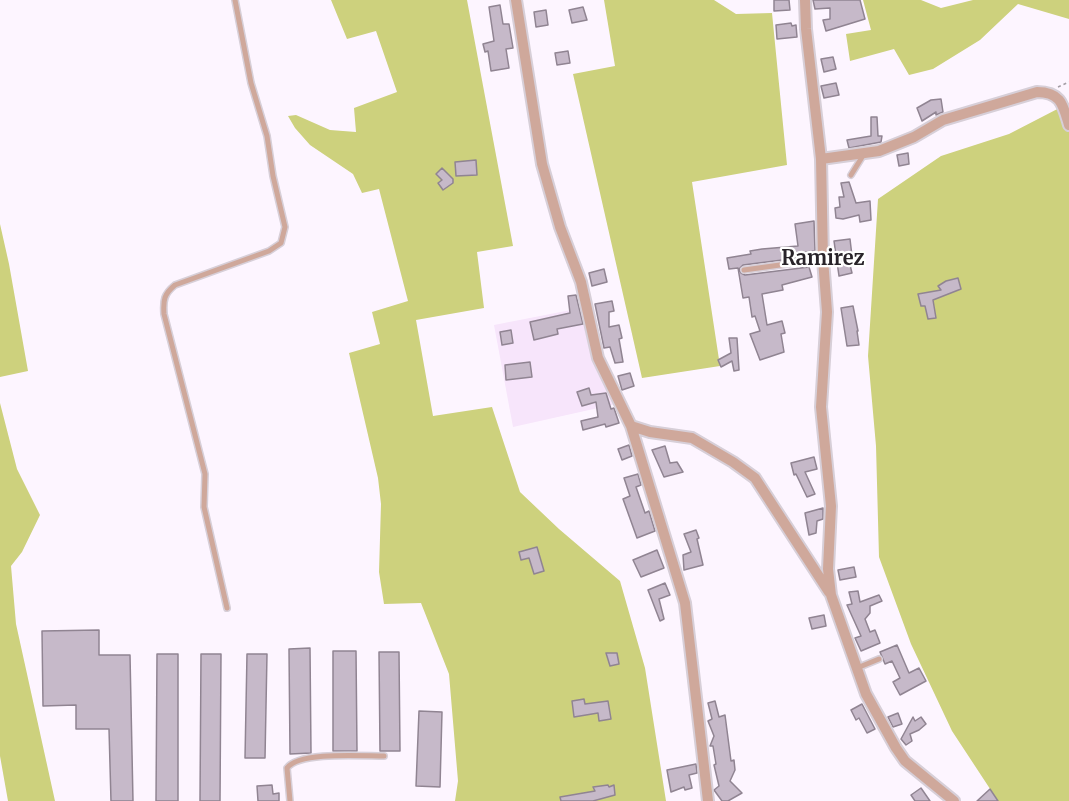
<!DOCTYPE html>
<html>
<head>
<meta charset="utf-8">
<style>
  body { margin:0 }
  canvas { display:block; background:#fdf5ff }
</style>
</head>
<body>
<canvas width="1069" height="801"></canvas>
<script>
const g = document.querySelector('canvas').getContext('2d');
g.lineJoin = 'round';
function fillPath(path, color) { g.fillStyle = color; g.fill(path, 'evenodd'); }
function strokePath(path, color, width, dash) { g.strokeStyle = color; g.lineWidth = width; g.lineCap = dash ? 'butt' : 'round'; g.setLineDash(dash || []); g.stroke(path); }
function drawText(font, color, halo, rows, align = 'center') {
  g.font = font + ' Merriweather,serif'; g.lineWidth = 4.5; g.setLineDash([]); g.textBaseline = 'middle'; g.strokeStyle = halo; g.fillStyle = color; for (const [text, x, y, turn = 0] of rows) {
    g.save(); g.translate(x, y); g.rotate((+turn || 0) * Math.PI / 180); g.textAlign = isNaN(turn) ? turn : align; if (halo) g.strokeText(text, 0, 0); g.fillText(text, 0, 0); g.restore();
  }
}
fillPath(new Path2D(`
  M581,308L595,360L616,404L513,427L494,325Z`), '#f7e5fb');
fillPath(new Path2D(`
  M331,0H467L513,246L477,252L484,308L416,320L433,416L492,407L520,492L559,529L620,581L645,668L666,801H455L458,781L449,674L421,603L384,604L379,572L381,504L378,478L349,353L380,344L372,312L408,301L379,189L362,193L353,174L310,145L295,128L288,116L296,115L330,130L356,132L354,108L397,92L376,31L347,39Z
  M604,0H714L736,14L772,13L787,165L692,182L720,366L642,378L573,74L615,66Z
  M863,0H921L941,8L973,0H1069V19L1018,4L980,40L933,69L909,75L894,49L850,61L846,34L871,30Z
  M1069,103V801H998L952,731L911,644L879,557L876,446L868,356L878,199L941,156L1009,134Z
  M0,224L9,264L28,371L0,377Z
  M0,403L17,469L40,515L22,552L11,566L16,624L55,801H8L0,756Z`), '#cdd17d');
const building = new Path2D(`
  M774,0H789L790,10L774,11Z
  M813,0H860L865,19L826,31L823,20L830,19V8L815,9Z
  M500,5L503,24H509L513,48L506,49L509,68L491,71L488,51L485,52L483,44L494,41L489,7Z
  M583,7L587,20L572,23L569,10Z
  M546,10L548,25L536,27L534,12Z
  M791,23L792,26L796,25L797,37L777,39L776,25Z
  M568,51L570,63L557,65L555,53Z
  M833,57L836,69L824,72L821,59Z
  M836,83L839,95L824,98L821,86Z
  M941,99L943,112L936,115V112L922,121L917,108L931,100Z
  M871,117H877L878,136H882L881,142L849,148L847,140L871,136Z
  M908,153L909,164L899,166L897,155Z
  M476,160L477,175L456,176L455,162Z
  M442,168L453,179V183L443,190L438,183L442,180L436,174Z
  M849,182L856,203L870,201L871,220L860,222L859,215L843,219L836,218L835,208L840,207L839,197H844L841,183Z
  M814,221L815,251L797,253L798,258L743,265L739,269L741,273L745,275L809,267L812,277L782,285L783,290L762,294L767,325L782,321L785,333L781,334L784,352L760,360L750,334L760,331L755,316L752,317L749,297L743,298L738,268L729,269L727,258L751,254L750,251L762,249L798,246L795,224Z
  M850,239L852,256L848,257L852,273L839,276L834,241Z
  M604,269L607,282L592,286L589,273Z
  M958,278L961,289L933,300L936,318L928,319L925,306H921L918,294L941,290L938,286L946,281Z
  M576,295L583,324L557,329L558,334L534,340L530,322L570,313L568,296Z
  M612,301L614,311L609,312V327L619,325L622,338L619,339L623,362L615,363L610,347L604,348L595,304Z
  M853,306L858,331H857L859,345L847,346L841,308Z
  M511,330L513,343L502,345L500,332Z
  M729,338H737L739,370L734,371L732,361L721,367L718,360L731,353Z
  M530,362L532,377L506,380L505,365Z
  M630,373L634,386L622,390L618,376Z
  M589,388L591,395L606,393L611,409L614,408L619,423L606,427L605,424L583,430L581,421L598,417L596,402L582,406L577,392Z
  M629,445L632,456L622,460L618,449Z
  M665,446L670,463L677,462L683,472L664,477L652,450Z
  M814,457L817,469L805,472L815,494L807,497L796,474L794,475L791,463Z
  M638,474L641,485L636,487L645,513L649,511L655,531L637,538L623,499L630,496L624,478Z
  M823,508V519L817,521L816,533L809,535L805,513Z
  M696,530L699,538L697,539L703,565L684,570L683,555L691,552L684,534Z
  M537,547L544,571L534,574L529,558L521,560L519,552Z
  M657,550L664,568L641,577L633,560Z
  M854,567L856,577L840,580L838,570Z
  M665,583L670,595L659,599L664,619L660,621L648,590Z
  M858,591L860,602L879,595L882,601L870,606V613L865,619L870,632L875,630L880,643L861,651L855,638L861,636L847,605L852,604L849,592Z
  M824,615L826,626L812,629L809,618Z
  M99,630V655H130L133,801H111L109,729H76V705L43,706L42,631Z
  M897,645L909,673L919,668L926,681L900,695L893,682L900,678L892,661L885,664L880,652Z
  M310,648L311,753L290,754L289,649Z
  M333,651H356L357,751H333Z
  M379,652H399L400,751H380Z
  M606,653H617L619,664L610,666Z
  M157,654H178V801H156Z
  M201,654H221L220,801H200Z
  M247,654H267L265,758H245Z
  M584,699L585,704L608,701L611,719L599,721L598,713L574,717L572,701Z
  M715,701L719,717L725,715L731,761L734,760L735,770L730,781L742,793L728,801H722L714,790L719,786L714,765L716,764L713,746H710L714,736L708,721L712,719L708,703Z
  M862,704L875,729L867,733L859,718L856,720L851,710Z
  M419,711L442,712L440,787L416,786Z
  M898,713L902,724L893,727L888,717Z
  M913,717L915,721L921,717L926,724L919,730L910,734L912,741L906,745L901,739Z
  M696,764L697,773L689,775L692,788L685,790L684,787L671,792L667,770Z
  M272,785L273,794L279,793V801H258L257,786Z
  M608,785L609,787L614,785L615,795L593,801H561L560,797L595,791L593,787Z
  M921,788L930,801H915L911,795Z
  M990,789L998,801H977Z`);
fillPath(building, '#c6b9c9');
strokePath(building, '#908492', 1.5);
const service = new Path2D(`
  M851,175L864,154
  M744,270L823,259
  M227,608L204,507L205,474L164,314C163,300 164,294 175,285L269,251L281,243L285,227L273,176L267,136L251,83L235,0
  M857,668L879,659
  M290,801L287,768C299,751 363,756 384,756`);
const minor = new Path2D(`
  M516,0L542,164L560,227L581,282L598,358L631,426L685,603L708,801
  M805,0L806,29L821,159L823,259L827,312L821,407L831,506L828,569L831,595L866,694L896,748L905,761L954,801
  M821,159L879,151L914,137L943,120L1037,92C1061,92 1063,105 1069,125
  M631,426L650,432L692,438L733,462L755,478L829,592`);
strokePath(service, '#d7cfd8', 8);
strokePath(minor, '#d7cfd8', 14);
strokePath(new Path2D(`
  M1058,87L1069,82`), '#a49da5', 1.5, [3, 3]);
strokePath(service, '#cfa89b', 5);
strokePath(minor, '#cfa89b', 10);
drawText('bold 20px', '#282329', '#fff', [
  ["Ramirez",823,259]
]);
</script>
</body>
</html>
